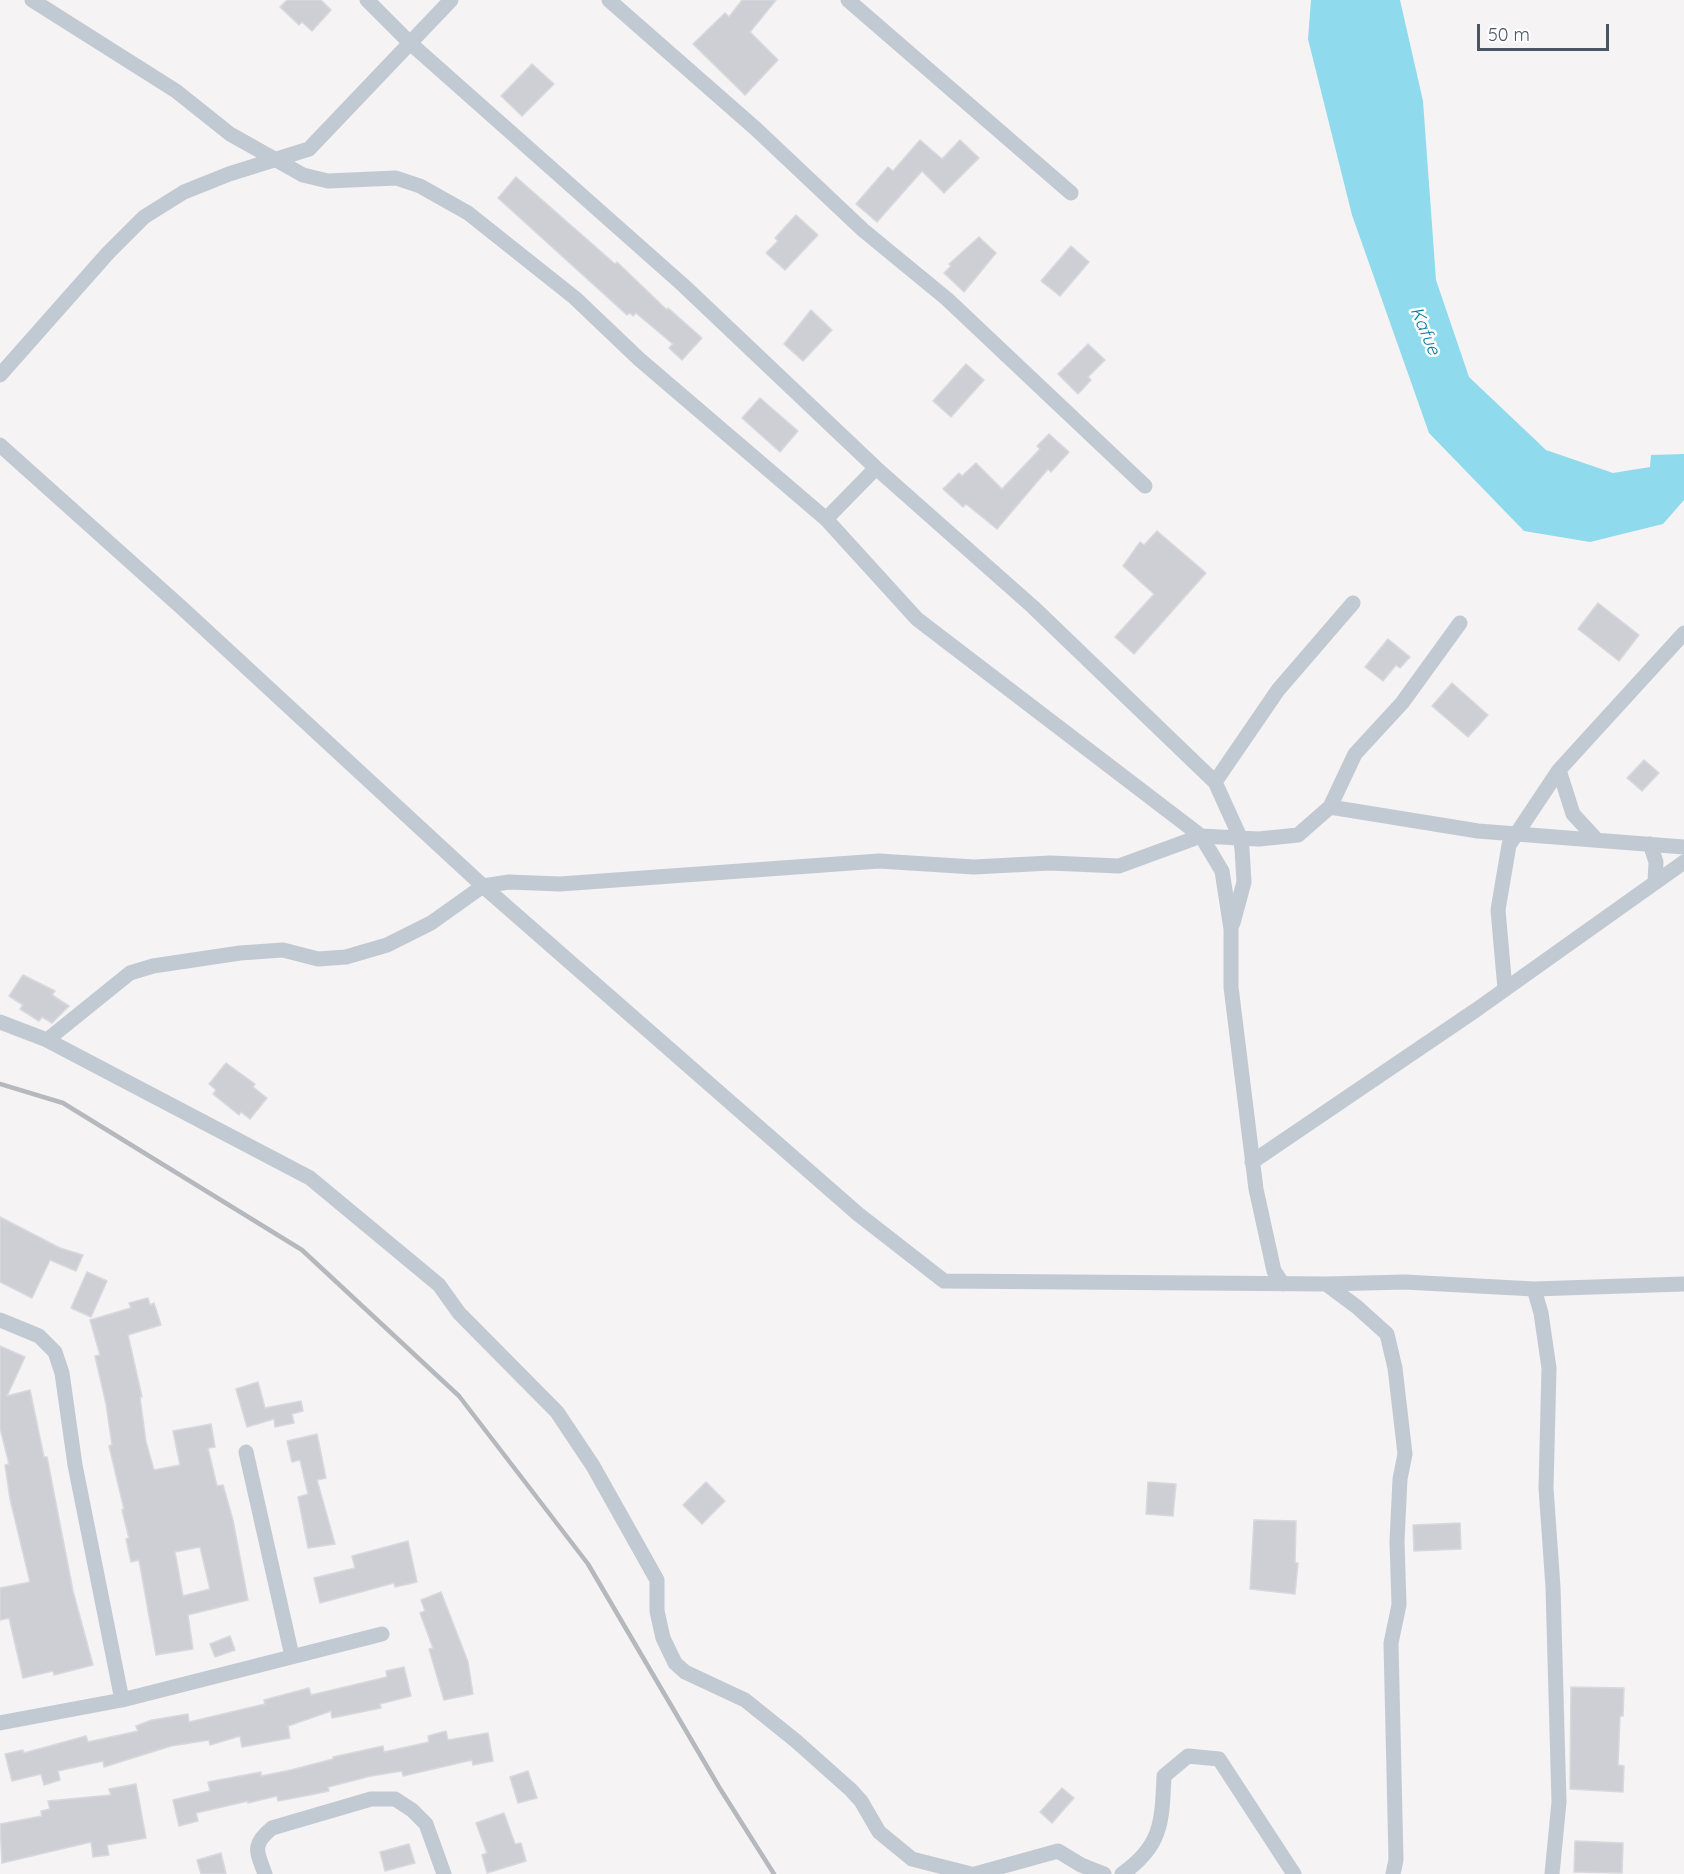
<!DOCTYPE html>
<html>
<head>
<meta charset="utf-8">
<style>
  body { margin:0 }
  #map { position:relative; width:1684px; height:1874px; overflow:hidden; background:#f5f3f3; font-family:Quicksand,sans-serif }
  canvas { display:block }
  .scale { position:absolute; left:1477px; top:24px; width:132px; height:27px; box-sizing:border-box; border:3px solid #4a5661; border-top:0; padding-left:8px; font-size:18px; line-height:21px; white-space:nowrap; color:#4a5661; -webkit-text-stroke:4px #fff; paint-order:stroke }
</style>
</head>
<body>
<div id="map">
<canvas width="1684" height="1874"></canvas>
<div class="scale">50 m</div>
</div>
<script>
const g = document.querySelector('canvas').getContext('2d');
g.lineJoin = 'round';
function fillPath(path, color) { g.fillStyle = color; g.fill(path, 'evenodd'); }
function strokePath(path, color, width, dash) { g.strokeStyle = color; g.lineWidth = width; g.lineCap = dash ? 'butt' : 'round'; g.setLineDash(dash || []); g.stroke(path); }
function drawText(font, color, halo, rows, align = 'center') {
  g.font = font + ' Quicksand,sans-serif'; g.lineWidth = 5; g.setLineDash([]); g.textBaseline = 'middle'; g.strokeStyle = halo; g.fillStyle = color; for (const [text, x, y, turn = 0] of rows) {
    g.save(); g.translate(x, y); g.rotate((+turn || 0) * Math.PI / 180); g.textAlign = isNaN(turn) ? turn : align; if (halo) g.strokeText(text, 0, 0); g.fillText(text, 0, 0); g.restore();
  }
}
fillPath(new Path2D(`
  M1311,0H1400L1423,101L1436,280L1469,377L1546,450L1613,473L1650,467L1651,455L1684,454V500L1663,524L1590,542L1524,531L1429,433L1352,215L1308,39Z`), '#90daee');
const building = new Path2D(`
  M287,0H321L331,10L312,31L302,22L299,25L280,7Z
  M742,0H776L750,32L778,60L745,95L693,44L725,13L729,17Z
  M532,64L554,84L522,116L501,96Z
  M920,140L942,159L960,140L979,158L944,193L922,171L877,222L856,204L888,167L893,171Z
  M516,177L615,264L617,262L667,310L668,308L702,338L682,360L669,348L673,344L636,313L633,316L630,313L627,315L498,198Z
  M796,215L818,235L785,270L766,253L778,241L775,238Z
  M979,237L996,253L964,292L944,273L951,266L949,264Z
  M1071,246L1089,262L1060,296L1041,281Z
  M811,310L832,330L803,361L784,344Z
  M1088,344L1105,360L1088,377L1091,380L1078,394L1058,374Z
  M966,364L984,380L951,417L933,401Z
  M760,398L798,431L780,452L742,418Z
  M1049,434L1069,452L1051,472L1048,469L997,529L966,504L963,507L943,489L959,473L962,476L976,463L1002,489L1040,449L1037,446Z
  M1157,531L1206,573L1134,654L1115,637L1154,594L1123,566L1140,542L1144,545Z
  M1598,603L1639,635L1619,661L1578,629Z
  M1388,639L1410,657L1400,668L1396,665L1383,681L1365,667Z
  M1452,683L1488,715L1468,737L1432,706Z
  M1644,760L1659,773L1642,791L1627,778Z
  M23,975L55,991L52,995L69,1006L52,1023L42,1017L39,1021L20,1009L23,1005L9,996Z
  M226,1063L255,1084L253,1087L267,1098L250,1119L241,1112L239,1115L213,1094L216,1090L209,1084Z
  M0,1217L60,1248L83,1255L76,1271L50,1260L32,1298L0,1282Z
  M87,1272L107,1281L91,1317L71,1308Z
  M148,1298L150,1305L154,1303L161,1325L128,1335L142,1397H140L146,1442L154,1470L180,1465L173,1431L211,1424L215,1447L208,1448L217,1486L223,1485L233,1520L248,1600L188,1615L193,1649L156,1655L139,1560L131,1562L126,1539L129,1538L122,1510L124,1509L109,1446L112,1445L106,1404L95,1356L100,1355L90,1320L131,1308L129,1303ZM200,1547L210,1589L183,1596L175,1552Z
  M0,1346L25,1357L7,1396L30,1390L44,1457H47L73,1591L93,1665L54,1675L53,1671L23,1678L9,1618L0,1620V1588L30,1582L10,1499L5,1465L9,1464L0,1428Z
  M258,1382L265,1408L301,1401L303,1411L292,1414L294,1423L275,1427L274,1419L247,1427L236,1389Z
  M317,1434L326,1478L317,1480L335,1544L308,1548L298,1497L308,1494L300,1460L292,1462L287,1441Z
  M706,1482L725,1501L702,1524L683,1505Z
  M1148,1482L1176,1484L1173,1516L1146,1514Z
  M1254,1520L1296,1521L1295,1563H1298L1295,1594L1250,1589Z
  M1460,1523L1461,1549L1414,1551L1413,1525Z
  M408,1541L417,1582L395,1587L394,1583L320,1603L314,1578L355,1568L352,1556Z
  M441,1592L468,1662L473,1694L444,1700L429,1649L433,1648L420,1613L425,1611L421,1600Z
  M230,1636L235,1650L215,1657L210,1644Z
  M404,1667L411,1696L380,1704L381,1708L332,1718L331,1711L288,1726L290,1738L242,1747L240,1736L210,1745L209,1740L171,1746L104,1767L103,1761L58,1771L60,1780L44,1785L41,1774L12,1781L5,1754L23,1750L24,1753L86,1736L88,1742L138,1731L136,1726L152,1720L188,1714L189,1722L265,1704L264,1700L309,1688L311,1695L387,1677L386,1671Z
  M1571,1687L1624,1688L1623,1716H1620L1618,1765L1624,1766L1623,1792L1570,1789Z
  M446,1731L448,1740L488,1733L493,1761L473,1765L472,1760L403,1776L402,1771L371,1776L328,1787L329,1791L310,1795L278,1801L277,1796L248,1803V1801L196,1813L198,1821L179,1826L173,1800L210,1791L208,1782L261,1772V1776L291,1770L333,1759V1757L383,1746L384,1752L429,1742L428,1736Z
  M528,1771L537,1798L518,1803L510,1777Z
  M136,1784L146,1838L107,1845L109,1855L93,1857L91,1842L2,1863L0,1824L42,1816L41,1811L50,1809L48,1801L111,1795L109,1789Z
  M1062,1788L1074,1798L1052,1823L1040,1812Z
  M504,1813L515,1844L521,1843L526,1861L487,1873L482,1855L487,1853L476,1823Z
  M1575,1841L1623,1843L1622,1873L1574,1872Z
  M409,1844L415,1863L385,1871L380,1852Z
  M221,1853L226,1874H201L197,1860Z`);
fillPath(building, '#cdcfd5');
strokePath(building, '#d7d9de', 1.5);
strokePath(new Path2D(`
  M32,0L176,91L230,134L303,175L328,181L396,178L420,186L468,213L575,298L639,359L826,519L917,619L1201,836L1222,871L1231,929V987L1256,1189L1274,1271L1283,1284
  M367,0L410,43L683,285L876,468L1033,607L1215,782L1240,837L1242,849L1244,882L1233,923
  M609,0L756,129L863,230L947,299L1145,486
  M848,0L1071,193
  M0,375L108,253L144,217L184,192L229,174L309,149L451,0
  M0,445L182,608L483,886L858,1214L944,1281L1326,1284L1405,1282L1534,1289L1684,1284
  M826,519L876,468
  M1559,770L1573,814L1597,840
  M1215,782L1278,690L1353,603
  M1330,807L1355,754L1402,703L1460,623
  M1650,844L1656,862L1655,882
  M1505,989L1498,910L1509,845L1559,770L1684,633
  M0,1022L47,1040L310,1178L439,1285L459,1313L557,1412L593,1466L657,1580V1611L663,1638L675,1663L685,1672L745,1700L796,1741L851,1790L861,1801L879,1832L912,1859L971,1874
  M47,1040L130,973L153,966L240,953L283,950L318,959L346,957L387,945L431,923L483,886L509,882L560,884L879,861L974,867L1050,863L1119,866L1201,836L1259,839L1298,835L1330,807L1478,831L1684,847
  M1252,1162L1476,1010L1684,862
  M1326,1284L1357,1307L1387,1334L1395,1368L1405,1454L1400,1479L1397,1541L1399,1605L1391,1643L1396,1860L1393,1874
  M1534,1289L1541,1313L1549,1368L1546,1488L1553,1587L1559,1802L1552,1874
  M0,1320L39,1336L55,1352L62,1373L75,1465L122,1700
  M246,1452L292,1656
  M0,1723L122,1700L382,1634
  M265,1874C257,1852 251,1845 272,1828L371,1799H395L412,1810L426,1824L444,1874
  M975,1874L1058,1851L1081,1865L1104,1874
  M1122,1874C1162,1846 1162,1822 1164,1776L1188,1756L1219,1759L1294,1874`), '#c1cad2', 15);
strokePath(new Path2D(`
  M0,1084L63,1103L302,1250L459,1396L588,1564L719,1787L774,1874`), '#b5b8bd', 4.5);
drawText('italic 18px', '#0c7c9b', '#fff', [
  ["Kafue",1425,331,67]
]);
</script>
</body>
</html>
